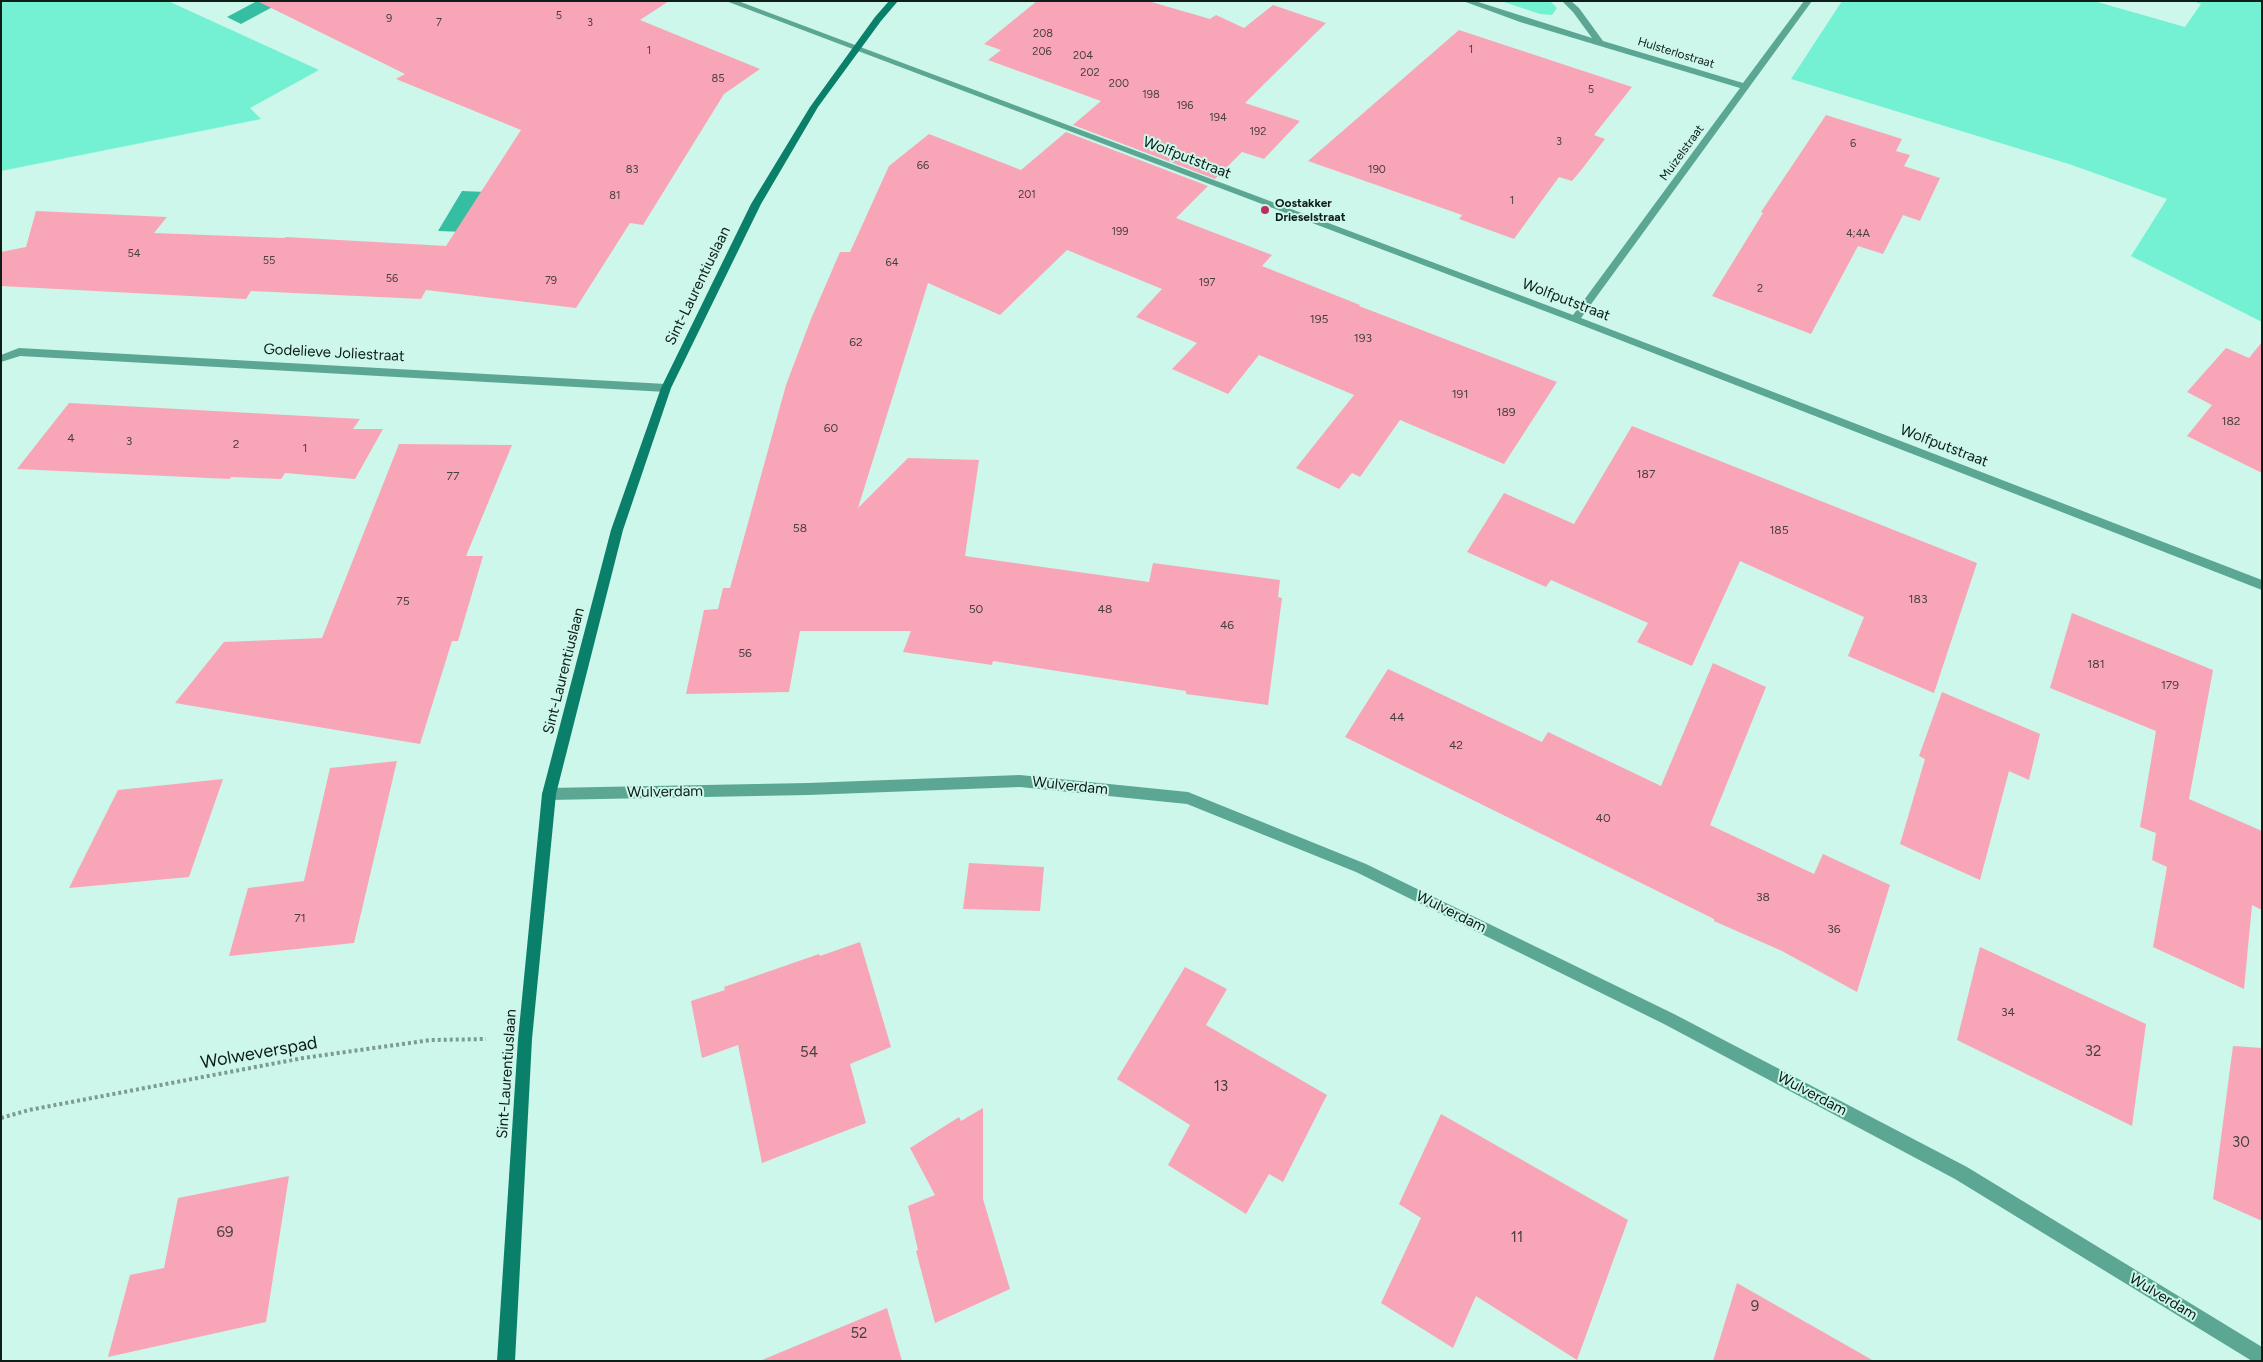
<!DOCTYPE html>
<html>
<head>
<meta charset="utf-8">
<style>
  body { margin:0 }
  #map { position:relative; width:2263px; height:1362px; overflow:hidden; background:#cdf7ea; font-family:Figtree,sans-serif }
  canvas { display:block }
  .frame { position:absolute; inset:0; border:2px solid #0d1d18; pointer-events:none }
</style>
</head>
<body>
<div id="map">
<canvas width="2263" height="1362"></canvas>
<div class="frame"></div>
</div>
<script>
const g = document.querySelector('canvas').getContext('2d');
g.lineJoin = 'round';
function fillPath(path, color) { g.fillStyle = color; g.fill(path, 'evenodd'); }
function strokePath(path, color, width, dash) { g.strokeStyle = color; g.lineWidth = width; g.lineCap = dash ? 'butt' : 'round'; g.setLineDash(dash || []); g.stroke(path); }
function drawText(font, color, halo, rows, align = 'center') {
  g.font = font + ' Figtree,sans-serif'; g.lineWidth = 4; g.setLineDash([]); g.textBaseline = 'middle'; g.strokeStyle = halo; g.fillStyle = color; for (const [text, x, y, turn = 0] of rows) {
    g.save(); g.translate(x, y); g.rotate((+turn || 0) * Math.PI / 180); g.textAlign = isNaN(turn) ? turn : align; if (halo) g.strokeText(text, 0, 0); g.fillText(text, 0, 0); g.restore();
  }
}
fillPath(new Path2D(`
  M1,1H168L319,70L250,108L261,119L1,171Z
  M1501,1H1550L1557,8L1552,15L1540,14Z
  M1842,1H2094L2185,27L2201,4L2193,1H2262V322L2131,256L2167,199L2069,164L1791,79Z`), '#73f1d2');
fillPath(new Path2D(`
  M257,1H271L278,4L241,24L227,17Z
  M462,191L487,192L465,232L438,231Z`), '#35bea1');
fillPath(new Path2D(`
  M257,1H669L640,20L760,69L724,94L643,225L630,223L576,308L426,290L421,299L251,291L246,299L1,286V252L26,247L36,211L167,217L154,233L284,238L286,237L446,246L521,130L396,79L405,74Z
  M1037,1H1148L1210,19L1216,15L1244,28L1273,5L1326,23L1245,103L1300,121L1264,159L1242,152L1215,179L1073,125L1101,101L988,60L1001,50L984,44Z
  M1459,30L1632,87L1594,135L1605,139L1582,169L1572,181L1559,177L1514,239L1459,219L1462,215L1308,161Z
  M1826,115L1902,139L1896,151L1910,155L1904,166L1940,178L1920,221L1903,215L1883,254L1858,246L1811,334L1712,296L1763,213L1761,212Z
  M1066,132L1208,186L1176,218L1272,255L1262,266L1360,305L1359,306L1557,382L1504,464L1400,420L1360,477L1352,473L1339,489L1296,468L1354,395L1259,355L1228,394L1172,369L1197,343L1136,317L1162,289L1067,250L1000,315L928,283L858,508L908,458L979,460L965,556L1149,582L1153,563L1280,580L1278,597L1282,598L1268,705L1186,694V691L993,661L992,665L903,652L911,631H800L789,692L686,694L704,610L718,609L723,588H730L786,385L811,319L840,252H850L889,166L929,134L1021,170Z
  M2262,342V473L2187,436L2212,405L2187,392L2226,348L2249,358Z
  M69,403L360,419L353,429H383L355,479L285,473L281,479L231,477L230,479L17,469Z
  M1632,426L1977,563L1934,693L1848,656L1864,617L1740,561L1692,666L1637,642L1648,623L1551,580L1546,587L1467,552L1504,493L1574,524Z
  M399,444L512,445L466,556H483L458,641H452L420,744L175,703L224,642L322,638Z
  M2072,613L2213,670L2189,799L2262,831V910L2252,905L2244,989L2153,947L2167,867L2152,860L2156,833L2140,827L2156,731L2050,688Z
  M1713,663L1766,687L1710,825L1814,874L1823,854L1890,885L1857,992L1782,951L1714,921V919L1345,737L1388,669L1542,742L1548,732L1661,786Z
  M1942,692L2040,734L2029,780L2009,771L1980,880L1900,844L1925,759L1919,756Z
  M397,761L354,943L229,956L248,888L304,881L330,768Z
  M223,779L189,877L69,888L118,790Z
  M969,863L1044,867L1040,911L963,909Z
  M860,942L891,1047L850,1064L866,1123L762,1163L738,1045L702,1058L691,1001L725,990L724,987L819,954L820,956Z
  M1980,947L2146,1024L2132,1126L1957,1040Z
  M1185,967L1227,989L1206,1025L1327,1095L1283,1182L1269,1174L1246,1214L1168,1165L1190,1125L1117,1079Z
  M2233,1046L2262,1048V1221L2213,1199Z
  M983,1108V1199L1010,1289L935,1323L916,1251L918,1250L908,1206L935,1195L910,1148L959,1117L961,1121Z
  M1441,1114L1628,1220L1577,1360L1476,1296L1453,1348L1381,1303L1421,1218L1399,1204Z
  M289,1176L266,1322L108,1357L130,1275L164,1268L178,1198Z
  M1737,1283L1874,1361H1713Z
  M887,1308L902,1361H762V1360Z`), '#f8a6b7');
strokePath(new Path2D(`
  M1,1118L29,1110L303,1058L431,1040L486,1039`), '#7c9b92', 4, [3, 3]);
fillPath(new Path2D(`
  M726,1H738L1573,315L1740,88L1520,22L1463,1H1475L1592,38L1573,12L1562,1H1571L1579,8L1603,41L1743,83L1804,1H1812L1581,318L2262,580V590L1571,321Z
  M19,348L666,384L671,388L666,392L20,356L1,362V355Z
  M1020,775L1188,792L1366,864L1674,1014L1967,1167L2262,1347V1361H2252L1955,1179L1664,1024L1356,872L1187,804L1020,787L808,795L549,800L544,798L542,794L544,790L549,788L808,783Z`), '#5ba794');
fillPath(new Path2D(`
  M889,1H898L881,21L818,107L761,204L671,388L623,530L556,794L532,1039L515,1361H497L518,1039L542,794L611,530L661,388L751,204L810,107L875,17Z`), '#0a806a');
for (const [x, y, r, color] of [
  [1265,210,5,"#bc2e5c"]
]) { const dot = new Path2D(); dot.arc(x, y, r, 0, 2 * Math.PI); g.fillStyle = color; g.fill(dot); strokePath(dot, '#cdf7ea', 2); }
drawText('11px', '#483f40', null, [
  ["5",559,16],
  ["9",389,19],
  ["7",439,23],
  ["3",590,23],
  ["208",1043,34],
  ["1",1471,50],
  ["1",649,51],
  ["206",1042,52],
  ["204",1083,56],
  ["202",1090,73],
  ["85",718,79],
  ["200",1119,84],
  ["5",1591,90],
  ["198",1151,95],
  ["196",1185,106],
  ["194",1218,118],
  ["192",1258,132],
  ["3",1559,142],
  ["6",1853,144],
  ["66",923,166],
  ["83",632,170],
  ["190",1377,170],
  ["201",1027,195],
  ["81",615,196],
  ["1",1512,201],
  ["199",1120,232],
  ["4;4A",1858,234],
  ["54",134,254],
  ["55",269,261],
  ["64",892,263],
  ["56",392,279],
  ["79",551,281],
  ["197",1207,283],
  ["2",1760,289]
]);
drawText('12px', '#0d1d18', '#cdf7ea', [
  ["Hulsterlostraat",1676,53,17],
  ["Muizelstraat",1682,153,-54]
]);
drawText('bold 12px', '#0d1d18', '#cdf7ea', [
  ["Oostakker",1275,203],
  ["Drieselstraat",1275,217]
], 'left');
drawText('12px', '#483f40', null, [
  ["195",1319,319],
  ["193",1363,338],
  ["62",856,342],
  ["191",1460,394],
  ["189",1506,412],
  ["182",2231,421],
  ["60",831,428],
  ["4",71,438],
  ["3",129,441],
  ["2",236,444],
  ["1",305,448],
  ["187",1646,474],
  ["77",453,476],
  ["58",800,528],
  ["185",1779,530],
  ["183",1918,599],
  ["75",403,601],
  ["50",976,609],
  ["48",1105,609],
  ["46",1227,625],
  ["56",745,653],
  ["181",2096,664],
  ["179",2170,685],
  ["44",1397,717],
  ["42",1456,745],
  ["40",1603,818],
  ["38",1763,897],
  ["71",300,918],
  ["36",1834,929],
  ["34",2008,1012]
]);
drawText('15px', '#0d1d18', '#cdf7ea', [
  ["Wolfputstraat",1187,158,21],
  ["Sint-Laurentiuslaan",698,286,-64],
  ["Wolfputstraat",1566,300,21],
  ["Godelieve Joliestraat",334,353,3],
  ["Wolfputstraat",1944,446,21],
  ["Sint-Laurentiuslaan",564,671,-76],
  ["Wulverdam",1070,786,6],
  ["Wulverdam",665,792,-1],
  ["Wulverdam",1451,912,26],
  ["Sint-Laurentiuslaan",507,1074,-86],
  ["Wulverdam",1812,1094,28],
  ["Wulverdam",2163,1297,31]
]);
drawText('15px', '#483f40', null, [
  ["32",2093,1052],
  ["54",809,1053],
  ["13",1221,1087],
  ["30",2241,1143],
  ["69",225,1233],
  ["11",1517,1238],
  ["9",1755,1307],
  ["52",859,1334]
]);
drawText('18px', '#0d1d18', '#cdf7ea', [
  ["Wolweverspad",259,1053,-10]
]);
</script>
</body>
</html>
